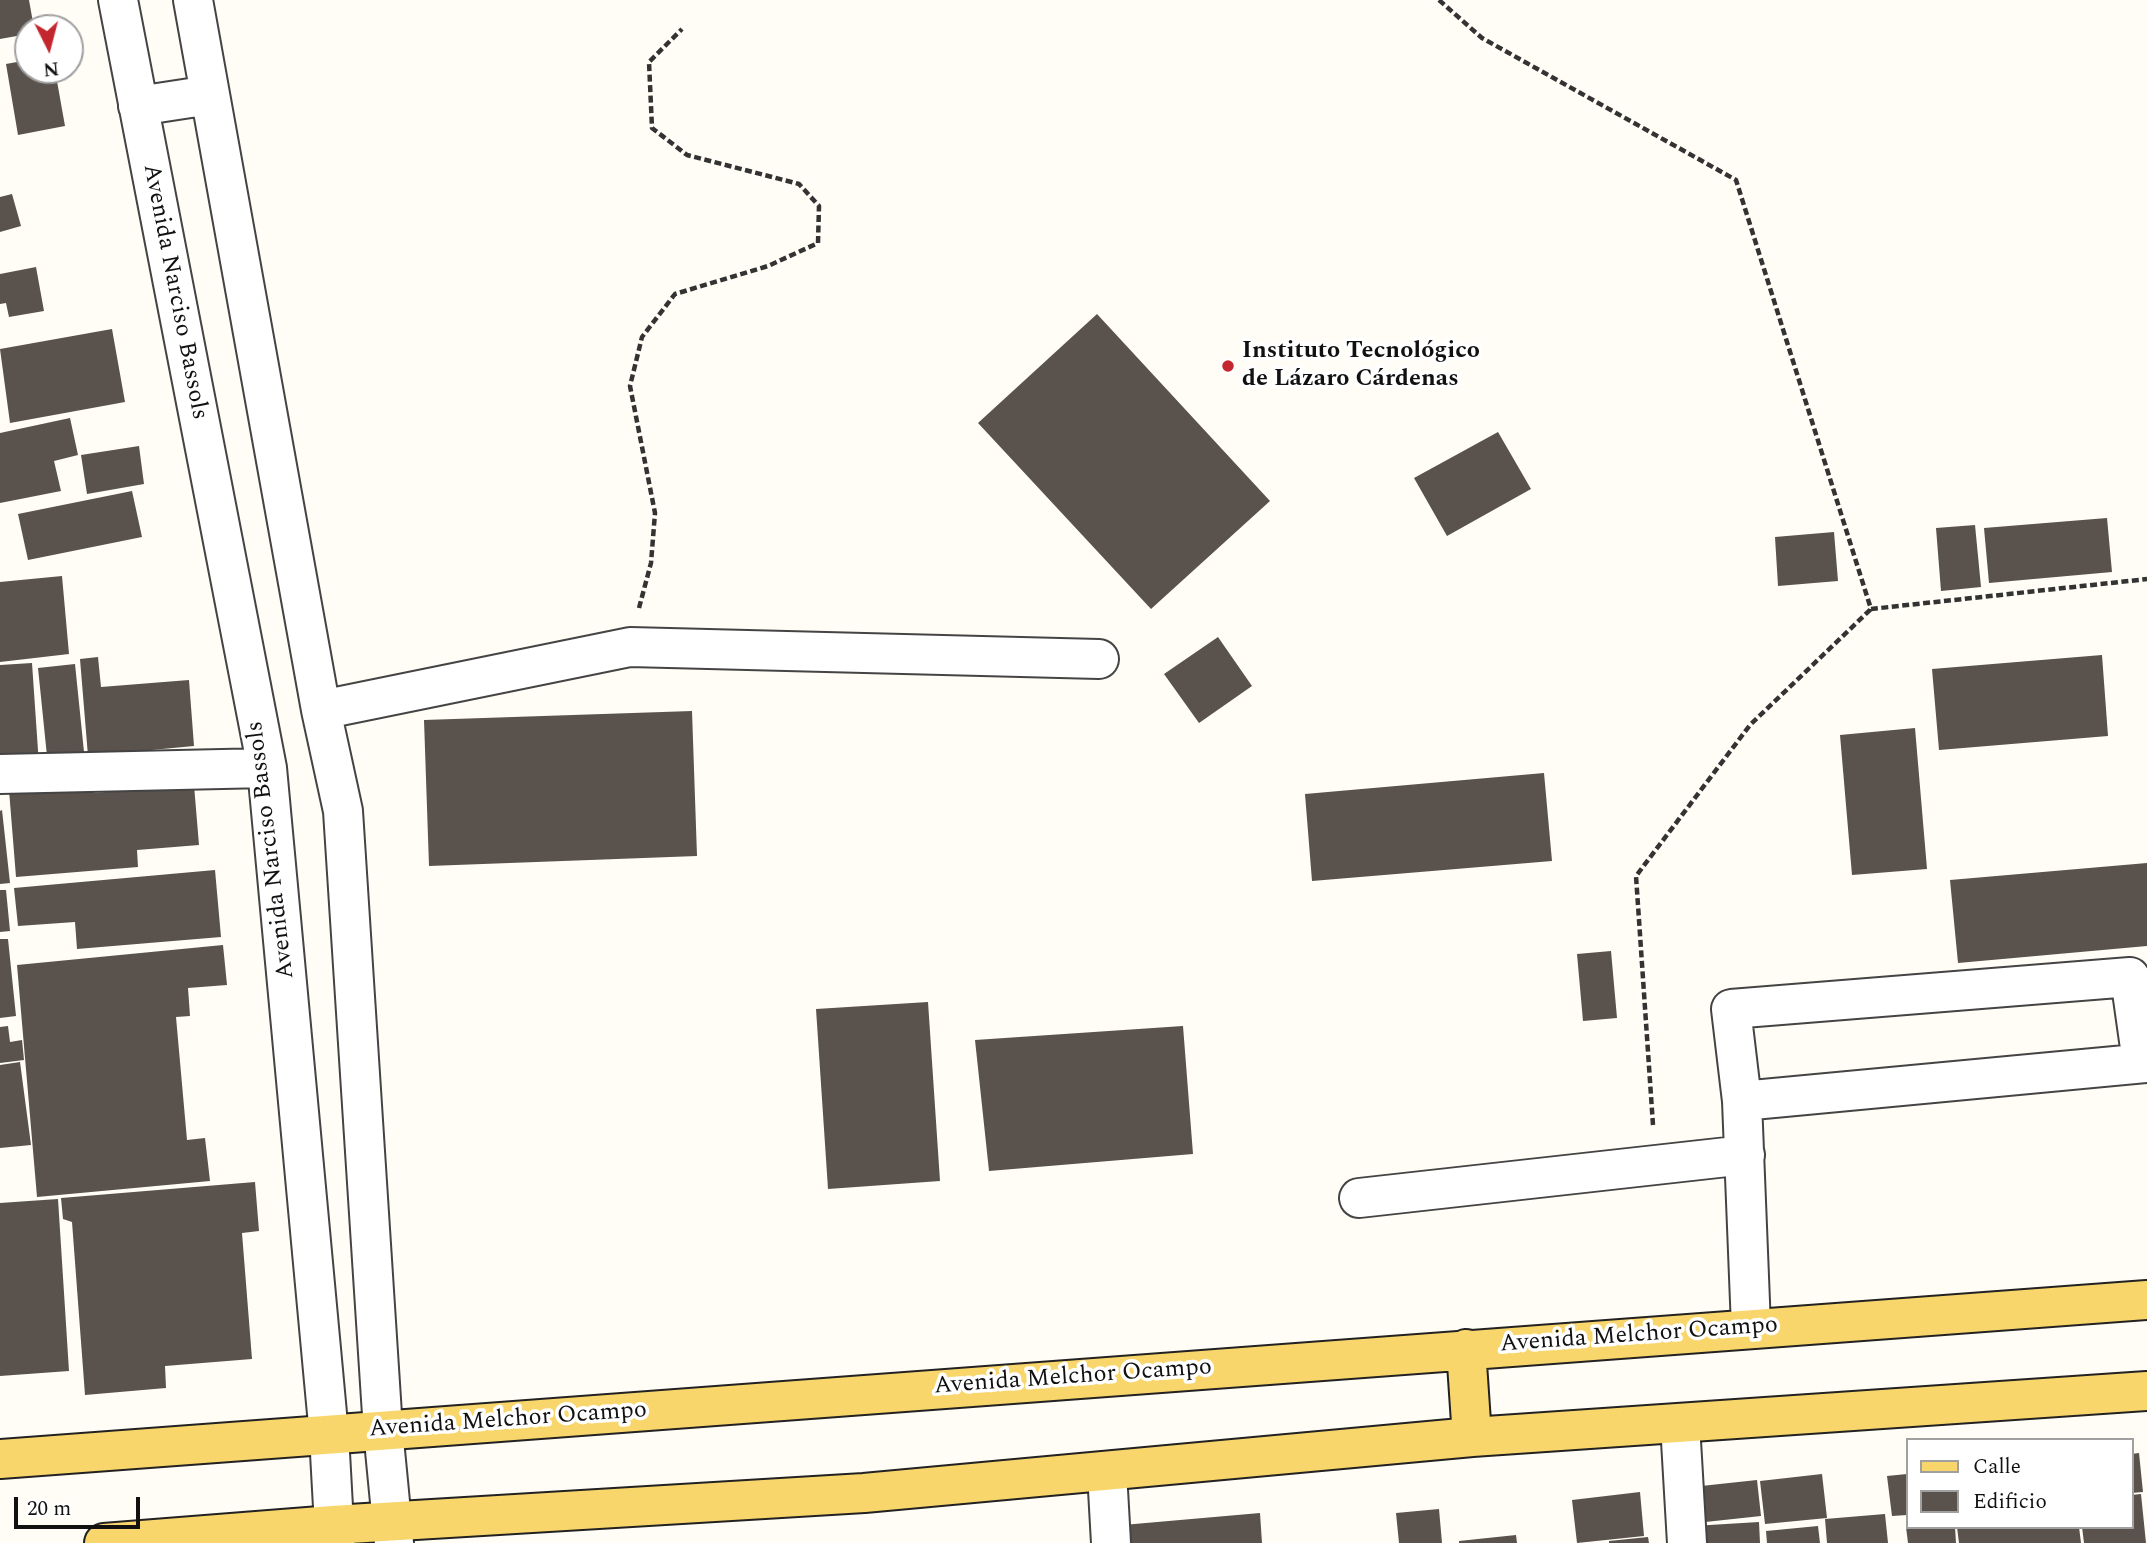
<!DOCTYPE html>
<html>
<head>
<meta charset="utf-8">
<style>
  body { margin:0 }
  #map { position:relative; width:2147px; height:1543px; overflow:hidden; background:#fffdf5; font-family:Spectral,serif }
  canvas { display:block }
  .legend { position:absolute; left:1906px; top:1438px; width:228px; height:91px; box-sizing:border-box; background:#fff; border:2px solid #a0a0a0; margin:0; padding:9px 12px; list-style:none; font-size:21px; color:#111 }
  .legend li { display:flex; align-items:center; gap:14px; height:35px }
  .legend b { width:35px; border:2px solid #a0a0a0 }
  .north { position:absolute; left:14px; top:14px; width:70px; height:70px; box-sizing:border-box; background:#fff; border:2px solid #a0a0a0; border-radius:50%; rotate:174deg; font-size:19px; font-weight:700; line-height:28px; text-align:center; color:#111 }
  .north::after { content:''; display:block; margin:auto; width:24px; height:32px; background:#c4262e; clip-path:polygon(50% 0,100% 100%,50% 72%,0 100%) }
  .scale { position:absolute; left:14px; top:1497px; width:126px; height:32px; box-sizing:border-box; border:4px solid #111; border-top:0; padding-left:9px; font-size:21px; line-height:24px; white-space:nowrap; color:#111; -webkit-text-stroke:5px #fff; paint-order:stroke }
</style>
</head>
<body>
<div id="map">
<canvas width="2147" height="1543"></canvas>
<ul class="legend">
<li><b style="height:9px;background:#f9d66b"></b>Calle</li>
<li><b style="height:19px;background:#5a524d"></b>Edificio</li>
</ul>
<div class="north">N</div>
<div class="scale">20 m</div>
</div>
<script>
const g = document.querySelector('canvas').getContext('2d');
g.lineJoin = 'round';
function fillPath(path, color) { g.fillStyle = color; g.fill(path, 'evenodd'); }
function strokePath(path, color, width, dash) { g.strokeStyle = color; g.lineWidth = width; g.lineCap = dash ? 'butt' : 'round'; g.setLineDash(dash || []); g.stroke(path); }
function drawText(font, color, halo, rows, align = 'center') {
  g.font = font + ' Spectral,serif'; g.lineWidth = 7; g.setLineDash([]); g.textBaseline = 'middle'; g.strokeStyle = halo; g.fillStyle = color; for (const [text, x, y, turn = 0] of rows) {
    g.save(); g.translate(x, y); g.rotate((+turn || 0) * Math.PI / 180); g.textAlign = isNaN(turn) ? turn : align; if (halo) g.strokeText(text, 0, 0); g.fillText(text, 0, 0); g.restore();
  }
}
fillPath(new Path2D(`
  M0,0H29L34,28H28V34L0,39Z
  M28,60V70H55L65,126L18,135L6,64Z
  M12,194L21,226L0,232V197Z
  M36,267L44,311L9,317L6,303L0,304V274Z
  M1097,314L1270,501L1151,609L978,423Z
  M112,329L125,402L10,423L0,349Z
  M70,418L78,455L54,461L61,491L0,503V433Z
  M1498,432L1531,489L1447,536L1414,478Z
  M139,446L144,484L87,494L81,455Z
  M132,491L142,537L28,560L18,514Z
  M2107,518L2112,572L1989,583L1984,528Z
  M1975,525L1981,587L1941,591L1936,528Z
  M1834,532L1838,581L1778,586L1775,537Z
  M62,576L69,654L0,662V582Z
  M1218,637L1252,686L1199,723L1164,674Z
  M2102,655L2108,736L1939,750L1932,669Z
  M98,657L101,687L189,680L194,746L88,756L80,659Z
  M32,663L39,765L0,768V665Z
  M75,664L84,752L47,756L38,668Z
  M692,711L697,856L429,866L424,720Z
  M1915,728L1927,869L1852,875L1840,735Z
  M1544,773L1552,861L1312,881L1305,794Z
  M94,782V793L194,785L199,845L137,850L138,867L16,877L9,790Z
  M2,810L10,883L0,884V811Z
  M2147,863V946L1958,963L1950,880Z
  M215,870L221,937L77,949L75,922L18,926L14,888Z
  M0,890H6L10,931L0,932Z
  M0,939H8L16,1016L0,1018Z
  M223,945L227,985L188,988L190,1016L176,1017L187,1140L205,1138L210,1181L37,1197L17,965Z
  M1611,951L1617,1018L1583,1021L1577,954Z
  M928,1002L940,1181L828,1189L816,1009Z
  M8,1026L10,1042L22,1040L24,1060L0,1063V1027Z
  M1183,1026L1193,1154L989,1171L975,1040Z
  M20,1062L31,1145L0,1148V1065Z
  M255,1182L259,1231L242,1233L252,1359L165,1366L166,1388L85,1395L72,1222L63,1219L61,1198Z
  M58,1199L69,1371L0,1376V1203Z
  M2139,1453L2143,1492L2131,1493V1454Z
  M1822,1474L1827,1518L1765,1524L1760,1481Z
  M1907,1474V1515L1892,1516L1887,1476Z
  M1757,1480L1761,1516L1696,1523L1692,1487Z
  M1640,1492L1644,1536L1577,1543L1572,1500Z
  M2141,1494L2146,1543H2084L2082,1527H2131V1495Z
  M1439,1509L1442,1543H1399L1396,1513Z
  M1260,1513L1262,1543H1125L1123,1525Z
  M1885,1514L1888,1543H1827L1825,1519Z
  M1759,1522L1760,1543H1694L1693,1526Z
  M1818,1526L1820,1543H1767L1766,1531Z
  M1906,1527H1955L1956,1543H1908Z
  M1957,1527H2079L2081,1543H1959Z
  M1516,1535L1517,1543H1459V1541Z
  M1648,1537L1649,1543H1609V1541Z`), '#5a524d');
const minor = new Path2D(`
  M118,0L267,768L329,1435L335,1543
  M193,0L321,710L343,811L383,1430L394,1543
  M138,106L210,95
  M321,710L630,647L1099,659
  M0,774L267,768
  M1742,1101L1731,1009L2130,977L2142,1062
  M1359,1198L1745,1155
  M1751,1327L1742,1101L2147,1063
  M1680,1424L1687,1543
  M1107,1472L1111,1543`);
const major = new Path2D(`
  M1466,1349L1472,1437
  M0,1459L2147,1300
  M104,1543L333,1525L864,1493L1472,1437L2147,1391`);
strokePath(minor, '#444', 42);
strokePath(major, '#222', 42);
strokePath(new Path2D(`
  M1439,0L1482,38L1736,180L1871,609L2147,579
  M639,608L651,563L655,513L630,386L642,337L675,294L768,266L818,243L819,206L799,184L687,155L652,128L649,62L682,29
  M1653,1125L1636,876L1750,725L1871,609`), '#333', 4.5, [7, 3.5]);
strokePath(minor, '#fff', 38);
strokePath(major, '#f9d66b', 38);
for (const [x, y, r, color] of [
  [1228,366,7,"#c4262e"]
]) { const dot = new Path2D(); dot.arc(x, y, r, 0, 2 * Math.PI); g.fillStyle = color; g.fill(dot); strokePath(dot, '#fff', 2.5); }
drawText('24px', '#111', '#fff', [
  ["Avenida Narciso Bassols",174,292,79],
  ["Avenida Narciso Bassols",272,850,-97],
  ["Avenida Melchor Ocampo",1639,1336,-4],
  ["Avenida Melchor Ocampo",1073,1378,-4],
  ["Avenida Melchor Ocampo",508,1421,-4]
]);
drawText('bold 24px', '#111', '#fff', [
  ["Instituto Tecnológico",1242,352],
  ["de Lázaro Cárdenas",1242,380]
], 'left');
</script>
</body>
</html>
